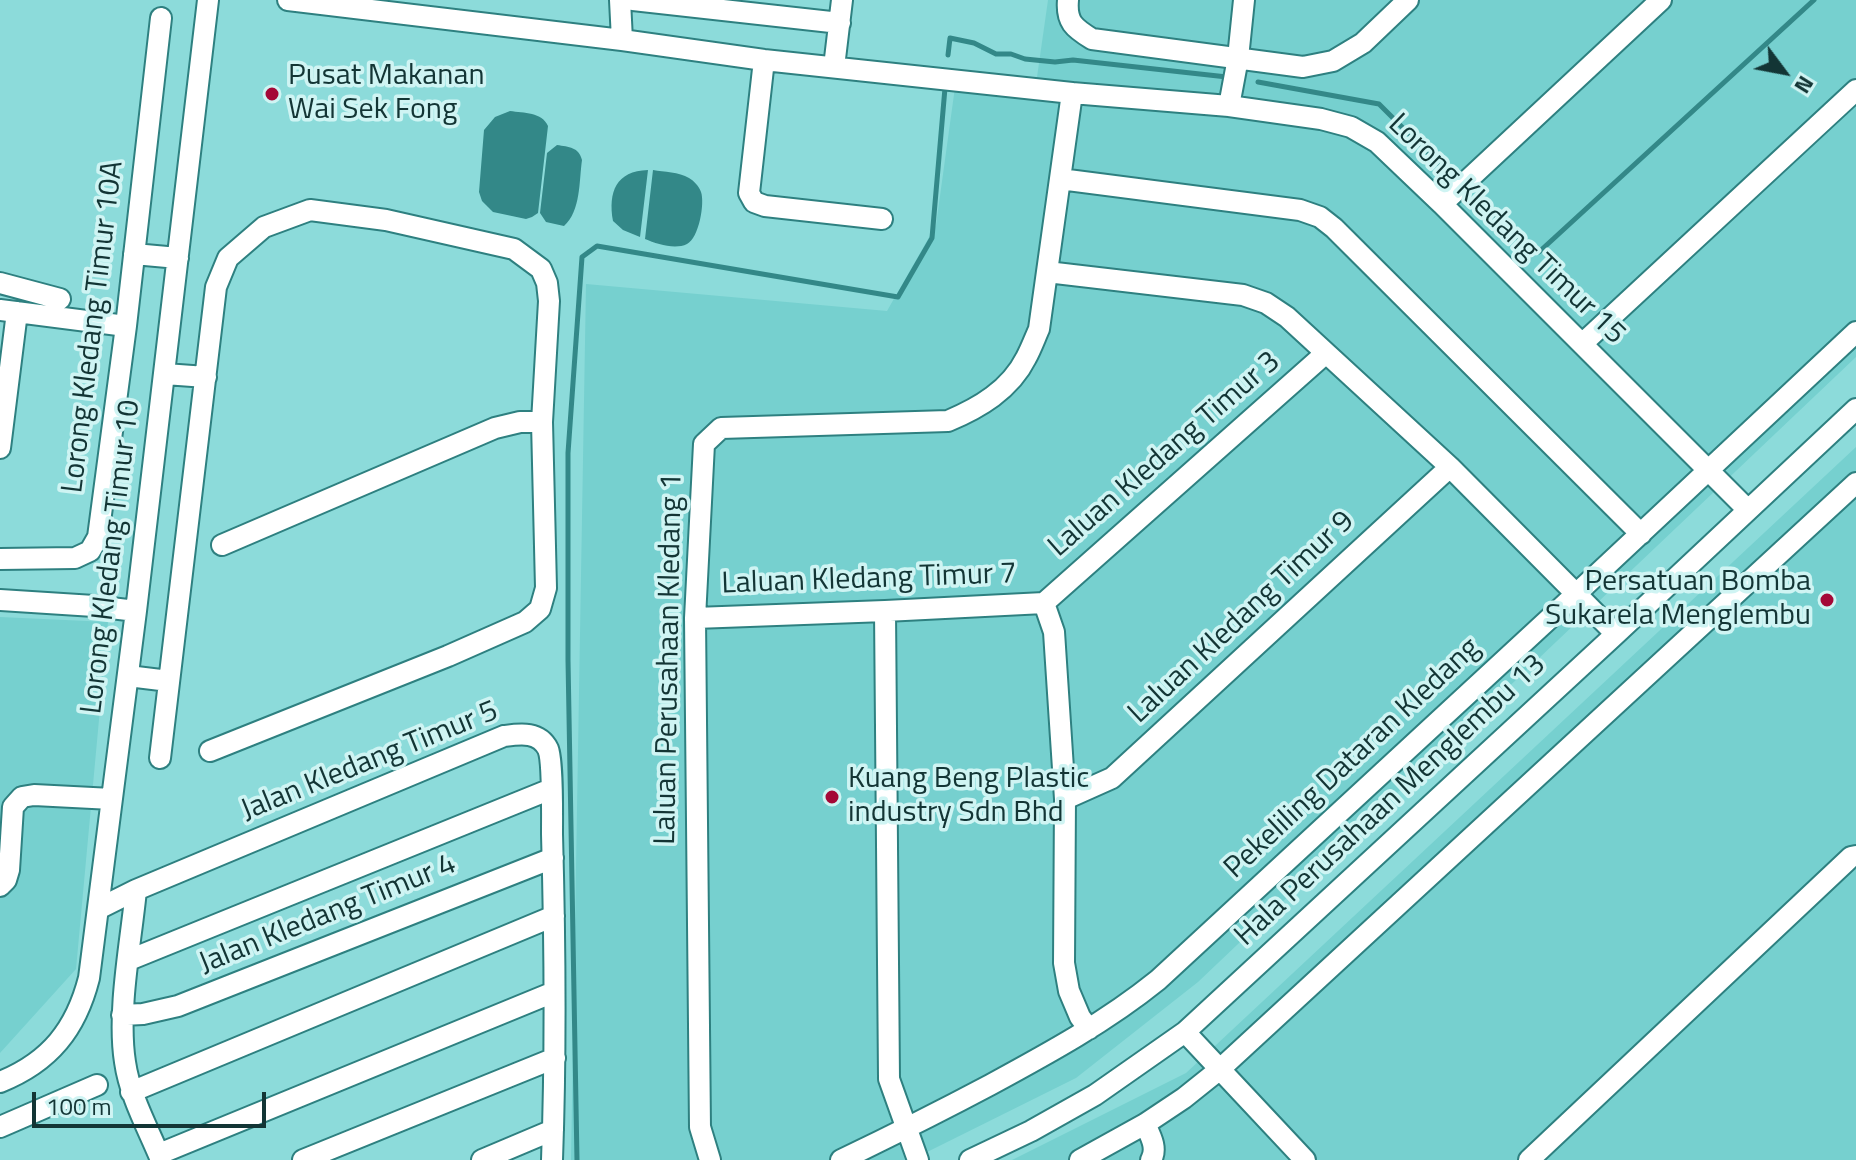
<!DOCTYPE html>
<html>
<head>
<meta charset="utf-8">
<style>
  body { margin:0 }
  #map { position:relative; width:1856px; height:1160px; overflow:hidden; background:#8cdbda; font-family:"Titillium Web",sans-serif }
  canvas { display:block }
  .north { position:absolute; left:1744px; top:32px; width:80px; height:80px; -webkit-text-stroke:6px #cff4f3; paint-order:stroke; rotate:122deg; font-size:22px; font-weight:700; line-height:32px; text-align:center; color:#133535 }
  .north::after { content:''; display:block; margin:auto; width:28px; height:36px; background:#133535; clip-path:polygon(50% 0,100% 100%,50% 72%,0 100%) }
  .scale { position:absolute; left:32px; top:1092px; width:234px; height:36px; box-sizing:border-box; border:4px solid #133535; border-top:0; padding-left:10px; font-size:24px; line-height:28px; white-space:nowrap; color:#133535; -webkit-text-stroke:6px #cff4f3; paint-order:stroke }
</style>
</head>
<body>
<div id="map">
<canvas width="1856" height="1160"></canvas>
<div class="north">N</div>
<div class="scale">100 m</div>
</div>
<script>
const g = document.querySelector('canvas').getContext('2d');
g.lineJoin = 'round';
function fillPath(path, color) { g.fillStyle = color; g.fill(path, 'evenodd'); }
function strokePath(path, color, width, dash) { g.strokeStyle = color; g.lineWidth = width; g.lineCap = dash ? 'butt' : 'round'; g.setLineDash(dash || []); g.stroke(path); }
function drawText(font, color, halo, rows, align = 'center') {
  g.font = font + ' "Titillium Web",sans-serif'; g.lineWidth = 7; g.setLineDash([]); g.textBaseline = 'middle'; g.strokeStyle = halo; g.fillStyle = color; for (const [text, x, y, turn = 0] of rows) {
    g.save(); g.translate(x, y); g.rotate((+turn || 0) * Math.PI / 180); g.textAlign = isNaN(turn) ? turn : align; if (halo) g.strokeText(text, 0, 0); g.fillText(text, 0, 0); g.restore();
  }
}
fillPath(new Path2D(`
  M1048,0H1856V357L1198,982L1076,1078L911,1160H571L586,284L887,311L936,225L956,80L1036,84Z
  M1856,447V1160H1012L1186,1073Z
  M0,617L108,622L76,969L0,1053Z`), '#76d0cf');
fillPath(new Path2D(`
  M510,111C524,113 542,112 548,126L538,213L532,217L526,219L493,212L482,201L479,192L484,130L495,117Z
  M557,145C569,147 579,147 582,160C579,181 581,211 564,226L546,222L540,213L547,153Z
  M648,170L640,237L623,230L613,221C608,192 616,171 648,170Z
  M653,170C664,172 679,172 689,178C694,181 699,186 701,192C705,203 699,238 687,244C675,250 657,244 645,239Z`), '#388');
strokePath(new Path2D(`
  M948,55L950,38L974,43L996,54H1011L1025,59L1055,62L1073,60L1227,77
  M1258,82L1379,104L1449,174
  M1482,202L1531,252H1539L1814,0
  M577,1160L568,660V453L582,257L597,246L898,297L932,238L945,88`), '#388', 5);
const minor = new Path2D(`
  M288,0L622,40L764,60L1072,93L1229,106L1321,119L1351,127L1377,142L1442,204L1748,510
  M620,0L622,40
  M633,0L840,23
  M1068,0C1066,22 1074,28 1092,39L1303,67L1333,61L1363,43L1408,0
  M764,60L749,193L754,202L765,206L882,219
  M834,67L842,0
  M1229,106L1238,58L1244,0
  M1060,179L1300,210L1320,217L1334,228L1641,534
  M1442,204L1661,0
  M134,254L178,258
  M1047,272L1243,295L1266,303L1287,317L1450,467L1616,634
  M0,283L60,299
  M0,310L126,326
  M1583,343L1856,90
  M165,374L206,377
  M0,448L17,312
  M222,545L495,428L520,422H542
  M0,559L75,558L90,551L98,537L126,326L161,18
  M0,600L94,606L136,611
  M1044,603L1326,353
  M885,611L889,1079L918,1160
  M695,618L885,611L1044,603L1054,632L1065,799L1064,963L1069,991L1080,1017L1089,1029
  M128,676L169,681
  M160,758L216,287L228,258L264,227L310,210L386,220L514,249L541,269L547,283L549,301L542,422L546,588L540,609L525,622L448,656L210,751
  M1065,799L1112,778L1450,467
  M0,886L6,880L9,870L13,807L22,797L34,795L112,799
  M136,890C131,942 117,1011 125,1062C130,1097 148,1128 161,1160
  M98,909L136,890L504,736C520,734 539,731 548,749C553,760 552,817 552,834C555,943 556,1051 552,1160
  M129,960L551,789
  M122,1015L143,1014L178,1006L553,858
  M1185,1032L1305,1160
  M0,1082C50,1062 76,1029 89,978L136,611L208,0
  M131,1092L554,916
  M1145,1124C1150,1135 1158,1148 1151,1160
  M0,1127L97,1085
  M159,1154L554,992
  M303,1160L555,1058
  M482,1160L553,1130
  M710,1160L700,1127L695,618L704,444L721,428L948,421C979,408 1010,390 1026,358C1031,349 1035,338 1039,329L1072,93
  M841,1160C891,1136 941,1111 990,1085C1049,1053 1106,1022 1158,980L1576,594L1856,332
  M970,1160L1031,1131L1095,1095L1185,1032L1616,634L1856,409
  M1080,1160L1145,1124L1184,1098L1219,1070L1856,483
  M1529,1160L1851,857L1856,856`);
strokePath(minor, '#2e8080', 24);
strokePath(minor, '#fff', 20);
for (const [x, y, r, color] of [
  [272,94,8,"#a40837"],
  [1827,600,8,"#a40837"],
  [832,797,8,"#a40837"]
]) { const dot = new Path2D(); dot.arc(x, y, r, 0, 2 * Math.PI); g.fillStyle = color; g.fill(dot); strokePath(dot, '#cff4f3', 3); }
drawText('30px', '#133535', '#cff4f3', [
  ["Pusat Makanan",288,77],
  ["Wai Sek Fong",288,111],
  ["Persatuan Bomba",1811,583,"right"],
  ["Sukarela Menglembu",1811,617,"right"],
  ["Kuang Beng Plastic",848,780],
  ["industry Sdn Bhd",848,814]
], 'left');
drawText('30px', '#133535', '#cff4f3', [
  ["Lorong Kledang Timur 15",1506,230,44],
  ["Lorong Kledang Timur 10A",94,327,-83],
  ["Laluan Kledang Timur 3",1165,455,-41],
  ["Lorong Kledang Timur 10",112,557,-83],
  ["Laluan Kledang Timur 7",869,580,-2],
  ["Laluan Kledang Timur 9",1242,618,-43],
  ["Laluan Perusahaan Kledang 1",670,659,-89],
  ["Pekeliling Dataran Kledang",1353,759,-43],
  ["Jalan Kledang Timur 5",370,762,-22],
  ["Hala Perusahaan Menglembu 13",1391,801,-43],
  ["Jalan Kledang Timur 4",328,915,-22]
]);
</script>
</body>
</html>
